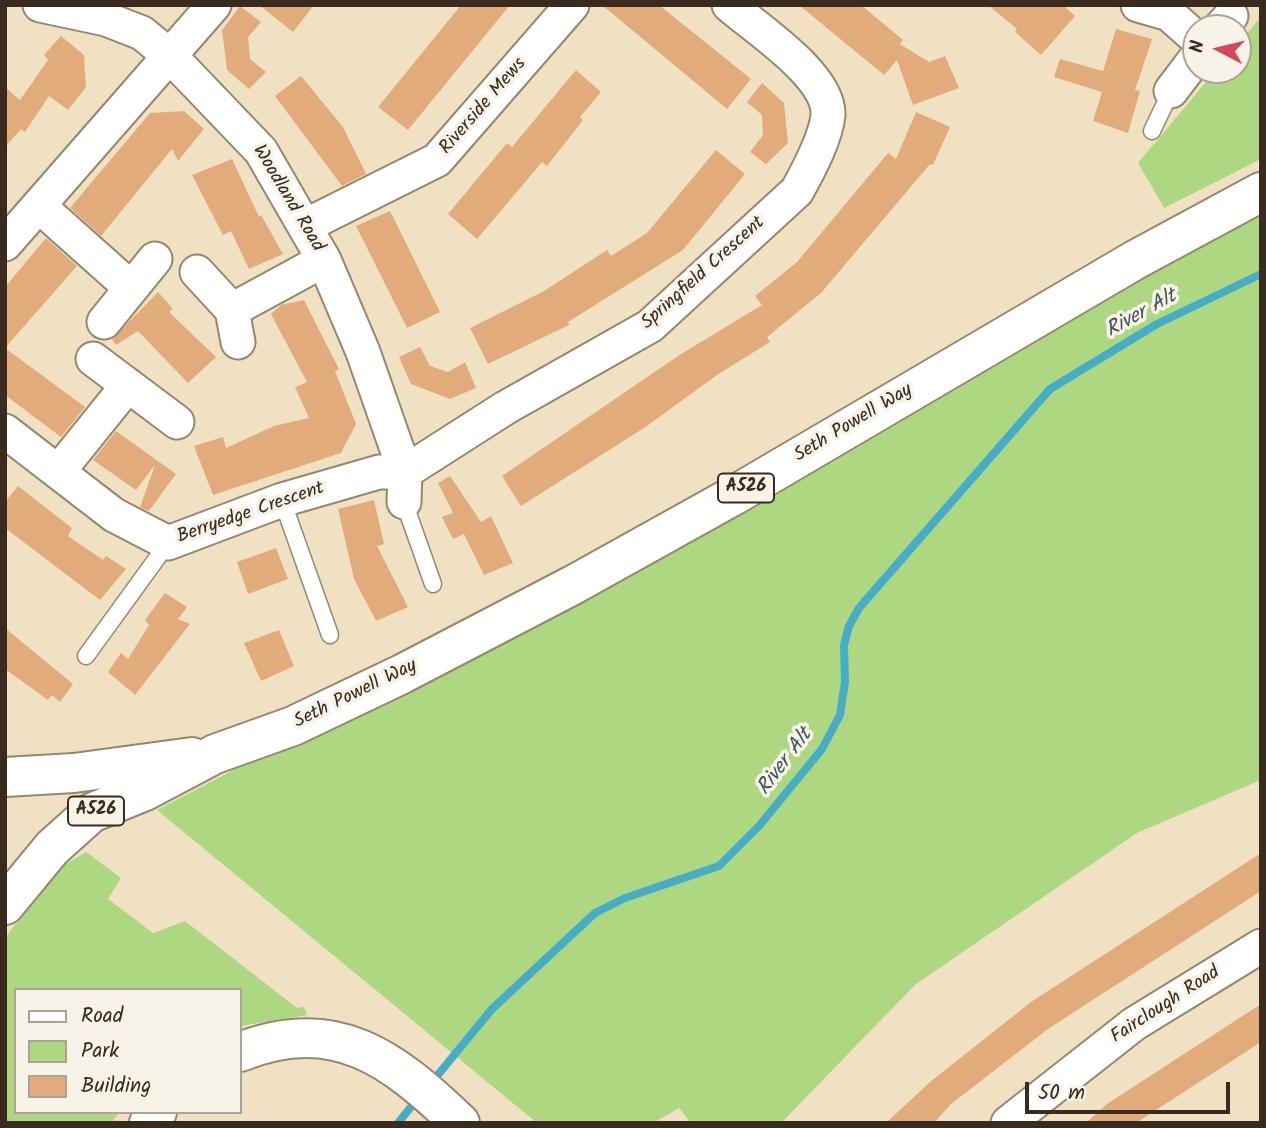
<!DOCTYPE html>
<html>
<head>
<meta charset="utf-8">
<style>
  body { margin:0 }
  #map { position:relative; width:1266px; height:1128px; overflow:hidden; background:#f1e1c3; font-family:Kalam,sans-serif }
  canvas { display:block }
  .frame { position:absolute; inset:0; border:7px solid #3b2a1e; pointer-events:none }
  .legend { position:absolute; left:14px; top:988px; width:228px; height:126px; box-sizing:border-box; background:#f7f3e8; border:2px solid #aca397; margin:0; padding:9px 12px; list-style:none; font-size:21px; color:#3b2a1e }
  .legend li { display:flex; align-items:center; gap:14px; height:35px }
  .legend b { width:35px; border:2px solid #aca397 }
  .north { position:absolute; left:1182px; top:14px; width:70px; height:70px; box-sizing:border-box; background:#f7f3e8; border:2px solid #aca397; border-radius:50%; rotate:277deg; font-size:19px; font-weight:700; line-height:28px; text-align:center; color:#3b2a1e }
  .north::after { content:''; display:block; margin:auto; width:24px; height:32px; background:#d1495b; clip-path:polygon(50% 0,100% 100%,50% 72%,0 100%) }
  .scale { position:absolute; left:1025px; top:1082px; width:205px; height:32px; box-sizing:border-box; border:4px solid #3b2a1e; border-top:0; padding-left:9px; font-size:21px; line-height:24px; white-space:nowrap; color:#3b2a1e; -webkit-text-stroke:5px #f7f3e8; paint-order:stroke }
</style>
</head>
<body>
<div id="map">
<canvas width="1266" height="1128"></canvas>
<div class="frame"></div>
<ul class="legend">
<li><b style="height:9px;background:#fff"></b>Road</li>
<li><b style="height:19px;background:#aed782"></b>Park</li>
<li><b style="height:19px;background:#e1ab7c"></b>Building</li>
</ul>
<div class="north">N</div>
<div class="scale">50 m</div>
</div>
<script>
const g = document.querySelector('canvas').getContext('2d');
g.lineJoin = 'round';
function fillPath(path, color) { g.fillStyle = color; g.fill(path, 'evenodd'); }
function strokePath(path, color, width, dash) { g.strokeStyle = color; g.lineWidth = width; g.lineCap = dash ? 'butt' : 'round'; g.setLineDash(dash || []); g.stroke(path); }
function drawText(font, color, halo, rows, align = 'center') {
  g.font = font + ' Kalam,sans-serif'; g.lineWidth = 7; g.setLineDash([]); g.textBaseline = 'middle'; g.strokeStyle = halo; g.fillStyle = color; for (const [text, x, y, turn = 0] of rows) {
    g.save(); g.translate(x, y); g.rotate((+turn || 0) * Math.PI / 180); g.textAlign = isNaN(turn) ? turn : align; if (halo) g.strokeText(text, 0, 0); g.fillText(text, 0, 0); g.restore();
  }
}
fillPath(new Path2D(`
  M1261,17V159L1164,208L1138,163L1216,70H1238V44Z
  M1261,208V780L1137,833L916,984L781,1123H691L679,1108L653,1123H537L157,810L674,540Z
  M86,852L121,878L108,899L153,933L185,921L297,1008L304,1007L307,1015L240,1026V990H16V1112H119L112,1123H5V938L59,868Z`), '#aed782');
strokePath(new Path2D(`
  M432,1082L492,1009L595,913L625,898L719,866L759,826L822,749L840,715L845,682L844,645L849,626L859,608L1050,389L1157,324L1261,274
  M398,1123L419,1097`), '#47adc6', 8);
fillPath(new Path2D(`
  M259,5H314L293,32Z
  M461,5H510L408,130L378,107Z
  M602,5H659L751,79L727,109Z
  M799,5H861L903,40L900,44L929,62L945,56L959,88L913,105L897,60L884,75Z
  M988,5H1063L1075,16L1041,55L1015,32L1017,29Z
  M240,6L261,22L248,37L250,59L266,72L249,89L227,70L222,30Z
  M1116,29L1152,39L1135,90L1140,91L1128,133L1093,121L1102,92L1054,77L1060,59L1103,71Z
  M61,36L84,55L86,87L68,110L49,96L25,132L21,129L5,147V87L20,100L48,60L44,55Z
  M576,70L601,92L580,117L583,120L547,166L542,162L477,239L448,214L507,143L512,147Z
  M301,76L343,127L366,174L342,186L275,96Z
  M762,83L784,103L788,143L766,164L750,152L763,135L762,115L747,102Z
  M184,111L204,129L178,161L172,149L101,236L70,208L150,113Z
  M916,112L950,127L933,165L930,164L821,293L767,337L770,342L717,375L647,426L521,506L502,476L681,354L762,305L755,296L797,262L888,153L896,159Z
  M716,150L745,174L683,250L568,322L569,325L488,364L470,328L544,291L607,250L611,256L647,233Z
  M232,159L259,217L261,215L283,254L249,269L231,231L223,235L192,175Z
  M390,211L440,312L407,328L356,226Z
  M46,238L77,266L5,348L85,407L61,437L5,395V287Z
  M158,292L173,309L169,312L216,357L188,383L138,331L116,345L112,339Z
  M304,300L339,369L335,371L356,424L341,453L213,495L194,446L223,437L226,448L274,426L309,418L295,387L307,382L271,314L281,305Z
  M420,347L430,366L448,372L465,362L476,388L450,399L411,384L399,357Z
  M116,431L176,474L149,511L140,507L155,465L136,490L93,460Z
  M450,476L481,522L491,516L513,563L484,575L464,534L453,539L442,517L453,513L438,483Z
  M18,486L72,528L68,536L103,560L106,556L126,569L100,600L5,528V502Z
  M374,500L384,544L377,546L408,607L376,621L354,579L338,509Z
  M276,548L288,579L248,594L237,562Z
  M165,593L187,607L178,619L190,624L135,695L108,672L121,653L128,659L149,625L145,620Z
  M5,628L73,684L60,702L52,695L48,700L5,669Z
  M279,630L294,666L261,681L244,643Z
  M1261,853V891L1048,1029L951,1104L934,1123H886L930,1082L1031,1002Z
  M1261,1004V1042L1136,1123H1086L1107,1104Z`), '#e1ab7c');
const lane = new Path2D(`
  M1152,131L1171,91
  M282,500L330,635
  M404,502L433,584
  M86,656L168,543`);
const street = new Path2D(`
  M40,5L106,19L142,33L170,56L261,151L324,260L363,352L405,472L404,502
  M1138,5L1169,14L1196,38
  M1220,28L1231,16
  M1171,91L1196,58
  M39,206L131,288
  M305,226L437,160L572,5
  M5,244L214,5
  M197,272L232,310L238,342
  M232,310L324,260
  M104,322L155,259
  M93,359L177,422
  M5,431L114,515L168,543L282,500L379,472H405L505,408L650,326L797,191C808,171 826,138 828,115C830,76 757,29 729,5
  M58,472L128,385
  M1008,1123L1134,1024L1261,946`);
const secondary = new Path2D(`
  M240,1052C336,1014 393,1059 460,1123
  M149,1123L157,1112`);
const primary = new Path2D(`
  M5,777L74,773L192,757
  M5,905L52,848L91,813L145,791L215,754L293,726L402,674L573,585L733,496L1135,260L1261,192`);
strokePath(lane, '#968670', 19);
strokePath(street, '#968670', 37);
strokePath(secondary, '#968670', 42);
strokePath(primary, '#968670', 42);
strokePath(lane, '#fff', 16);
strokePath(street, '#fff', 33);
strokePath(secondary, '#fff', 38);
strokePath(primary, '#fff', 38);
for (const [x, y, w] of [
  [746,488,56],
  [96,811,56]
]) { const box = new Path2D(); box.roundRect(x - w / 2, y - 14.5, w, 29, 5); g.fillStyle = '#f7f3e8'; g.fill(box); strokePath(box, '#3b2a1e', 2); }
drawText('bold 18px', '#3b2a1e', null, [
  ["A526",746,488],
  ["A526",96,811]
]);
drawText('19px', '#3b2a1e', '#f7f3e8', [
  ["Riverside Mews",484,107,-49],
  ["Woodland Road",287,199,59],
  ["Springfield Crescent",704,274,-42],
  ["Seth Powell Way",854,424,-31],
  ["Berryedge Crescent",251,514,-19],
  ["Seth Powell Way",356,695,-26],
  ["Fairclough Road",1166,1006,-33]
]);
drawText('italic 21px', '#3f5859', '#f7f3e8', [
  ["River Alt",1142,315,-29],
  ["River Alt",786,763,-53]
]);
</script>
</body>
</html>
